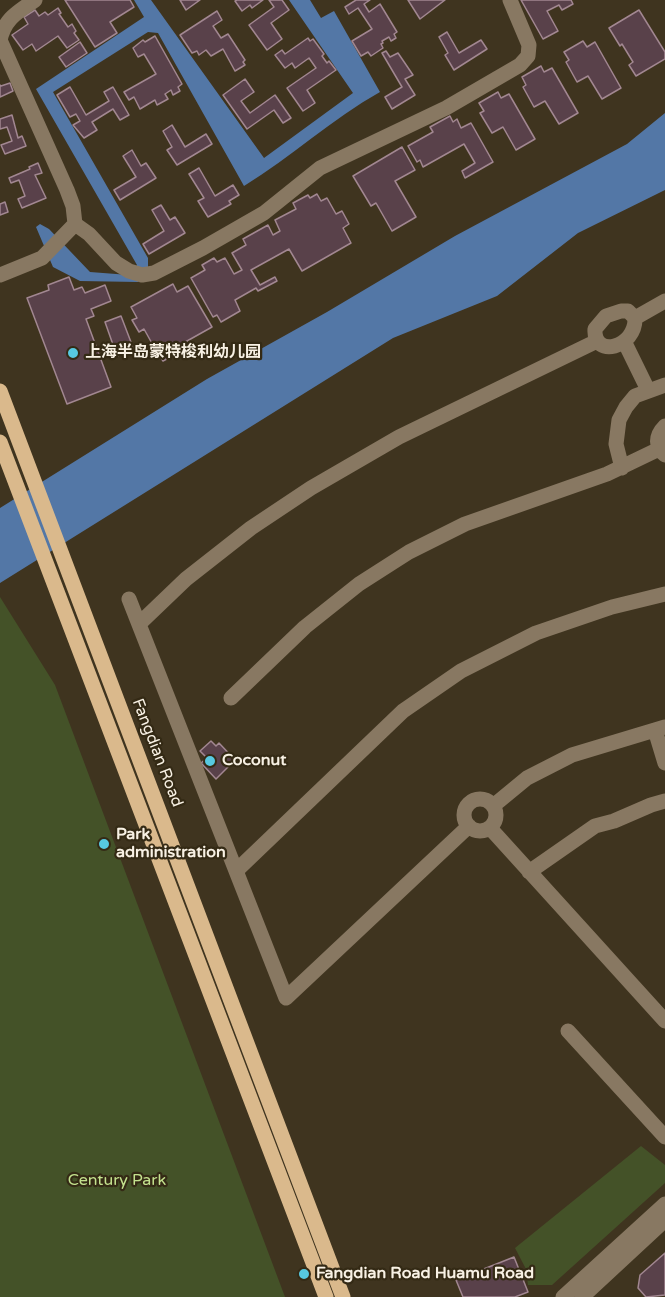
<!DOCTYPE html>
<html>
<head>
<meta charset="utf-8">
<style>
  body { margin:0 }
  canvas { display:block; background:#3f341f }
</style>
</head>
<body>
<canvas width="665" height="1297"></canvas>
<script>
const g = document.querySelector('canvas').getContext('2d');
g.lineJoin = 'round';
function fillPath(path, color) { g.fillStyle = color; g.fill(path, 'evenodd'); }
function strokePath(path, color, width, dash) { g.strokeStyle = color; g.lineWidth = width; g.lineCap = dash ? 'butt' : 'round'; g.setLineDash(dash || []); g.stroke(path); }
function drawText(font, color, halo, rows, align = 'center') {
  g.font = font + ' "Varela Round","Noto Sans SC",sans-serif'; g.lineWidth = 4.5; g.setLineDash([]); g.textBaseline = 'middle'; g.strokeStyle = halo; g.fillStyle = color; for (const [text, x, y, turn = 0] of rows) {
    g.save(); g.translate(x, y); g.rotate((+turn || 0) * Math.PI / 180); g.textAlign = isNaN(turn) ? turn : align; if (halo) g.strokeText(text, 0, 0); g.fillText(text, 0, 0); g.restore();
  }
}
fillPath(new Path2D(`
  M0,597L55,685L285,1297H0Z
  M641,1146L665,1165V1183L552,1285H528L526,1269L515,1248Z`), '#445228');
fillPath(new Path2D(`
  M134,0H151L264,158L353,93L289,0H310L321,18L334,11L380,92C332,119 291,157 244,186L158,33L148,32L53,92L148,258V270L138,282L80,281L53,267L36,227L40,224L49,229L90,272L129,275L137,265L36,89L144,17Z
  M665,113V190L578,233L497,296L393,338L0,583V508L207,379L327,312L455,236L627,144Z`), '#5377a6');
const building = new Path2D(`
  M65,0H130L134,7L110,22L117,33L95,47Z
  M180,0H200L186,10Z
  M237,0H263L252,8L250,5L242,11L235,1Z
  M269,0H282L289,10L271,23L282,39L267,50L249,25L274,7Z
  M356,0H370L364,4L369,12L380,4L397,32L394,34L396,38L391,41L389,37L382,41L383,43L381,44L383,48L371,56L368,52L361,56L352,41L372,29L358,8L349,14L345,7Z
  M408,0H445L420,19Z
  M521,0H571L573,4L562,10L559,5L547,11L558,31L543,39Z
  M58,8L61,13L59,14L68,27L72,24L76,31L74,33L79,40L67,48L58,36L36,51L32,44L23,50L12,35L28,24L24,17L35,10L39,16L45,12L48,15Z
  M639,10L665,52V59L636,76L629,65L633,62L622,44L620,46L609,28Z
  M217,11L222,20L213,26L221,38L228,34L245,60L243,62L245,65L235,71L223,49L211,56L206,50L199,55L197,51L192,53L180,35Z
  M447,32L459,53L481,40L487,49L454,70L445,55L448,53L439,37Z
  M155,36L182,84L178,87L180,91L173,95L171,90L165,94L168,99L157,105L155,100L140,109L134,97L129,100L124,92L156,74L144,54L138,57L133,48L143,40L145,42Z
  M308,38L310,41L313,39L324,54L322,56L327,63L329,61L336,70L307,90L315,103L303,111L287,88L316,68L309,58L295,68L292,63L285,68L275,55L282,50L285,54Z
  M583,41L587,47L595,42L621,88L602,99L588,76L577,82L566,62L569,60L564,52Z
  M80,42L87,53L66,67L59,57Z
  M386,51L390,57L398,53L413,75L405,79L415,95L392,109L385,97L402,87L382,53Z
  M541,66L544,72L552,68L578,113L559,124L545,101L534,107L523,87L526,85L522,77Z
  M245,79L254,92L241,101L250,113L275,95L291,118L283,123L274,110L247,129L223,95Z
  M10,83L13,91L0,97V85L1,86Z
  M70,87L86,115L109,101L104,92L113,87L129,115L120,120L113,109L92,122L97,130L84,138L73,125L80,121L76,114L70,117L57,95Z
  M498,92L501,98L509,94L535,139L516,150L503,127L492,133L480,113L484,111L479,103Z
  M12,115L18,138L22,136L26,146L5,154L1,145L12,141L7,127L0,129V119Z
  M450,116L453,122L457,119L461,128L471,123L493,162L465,178L462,171L475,163L464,144L423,167L420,160L417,162L408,146L433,132L430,127Z
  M172,125L185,147L206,134L212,144L177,165L167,150L172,147L163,131Z
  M402,147L415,170L395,181L416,217L392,231L376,203L371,206L353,176Z
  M132,150L141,166L146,163L156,178L120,200L114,190L136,177L123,156Z
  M38,163L42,173L35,175L46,198L22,208L18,199L25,196L19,180L11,183L9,178L30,169L29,167Z
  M199,168L215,196L233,185L239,195L229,201L231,204L208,217L198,201L204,198L189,174Z
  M317,194L321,201L327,198L336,214L342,211L349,224L343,228L351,243L302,271L289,249L251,270L260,285L275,277L277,281L258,291L256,288L235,300L240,311L221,322L217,315L213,317L191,278L205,270L202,265L214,258L217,262L225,258L234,274L242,270L232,253L246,245L243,239L268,225L273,235L280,231L275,220L296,209L293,203L308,195L310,198Z
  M5,202L8,212L0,215V204Z
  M161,205L170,220L175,217L185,233L149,254L143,244L164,231L152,210Z
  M69,277L74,290L82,287L85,293L105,285L111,301L91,309L94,316L86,319L111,387L67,404L27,298L49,290L48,285Z
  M173,284L177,292L188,286L212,327L171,350L174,355L163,361L160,356L157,358L152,349L154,347L144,329L139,332L132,320L137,318L131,307Z
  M121,316L134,350L117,356L105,322Z
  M211,741L216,746L219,743L235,760L216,779L201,763L207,758L200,751Z
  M665,1253V1295L646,1297L638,1288L640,1275Z
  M514,1257L528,1292L515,1297H463L456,1280Z`);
fillPath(building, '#59414a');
strokePath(building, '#a28791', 1.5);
strokePath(new Path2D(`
  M35,0C18,12 5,18 0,40L67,190L73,206L75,224L89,234L116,263L129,271L142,275L154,273L203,248L264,213L320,168L446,108L520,65L528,56L529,45L510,0
  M0,275L42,258L75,224
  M621,311H628L635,318C636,348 593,359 595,329L606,316Z
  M635,318L665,301
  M625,343L648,390
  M665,426C655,436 655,447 665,455
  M622,468L616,444L619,420L626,407L635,396L665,385
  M129,599L286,998L469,826
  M139,624L186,579L251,528L311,488L399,437L597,341
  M231,698L305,627L359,584L409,552L465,524L607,474L659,449
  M655,730L665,763
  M464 815a16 16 0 1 1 32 0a16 16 0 1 1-32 0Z
  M493,806L527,778L572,755L665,727
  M490,828L665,1021
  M236,871L403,711L461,671L536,633L612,607L665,594
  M529,872L595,826L614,821L651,805L665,801
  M568,1031L665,1137
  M563,1297L665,1204
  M582,1297L665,1220`), '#887862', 15);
strokePath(new Path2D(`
  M0,391L343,1297
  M0,442L326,1297`), '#dab98c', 15);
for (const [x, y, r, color] of [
  [73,353,6,"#57c9e1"],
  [210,761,6,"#57c9e1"],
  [104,844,6,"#57c9e1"],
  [304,1274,6,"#57c9e1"]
]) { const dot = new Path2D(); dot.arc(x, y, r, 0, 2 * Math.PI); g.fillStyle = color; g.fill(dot); strokePath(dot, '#342a15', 2); }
drawText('bold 16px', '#f8f1e4', '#342a15', [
  ["上海半岛蒙特梭利幼儿园",85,353],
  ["Coconut",222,761],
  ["Park",116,835],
  ["administration",116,853],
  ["Fangdian Road Huamu Road",316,1274]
], 'left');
drawText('16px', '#f8f1e4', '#342a15', [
  ["Fangdian Road",157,753,69]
]);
drawText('16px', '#c4e28e', '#342a15', [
  ["Century Park",117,1181]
]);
</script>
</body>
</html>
